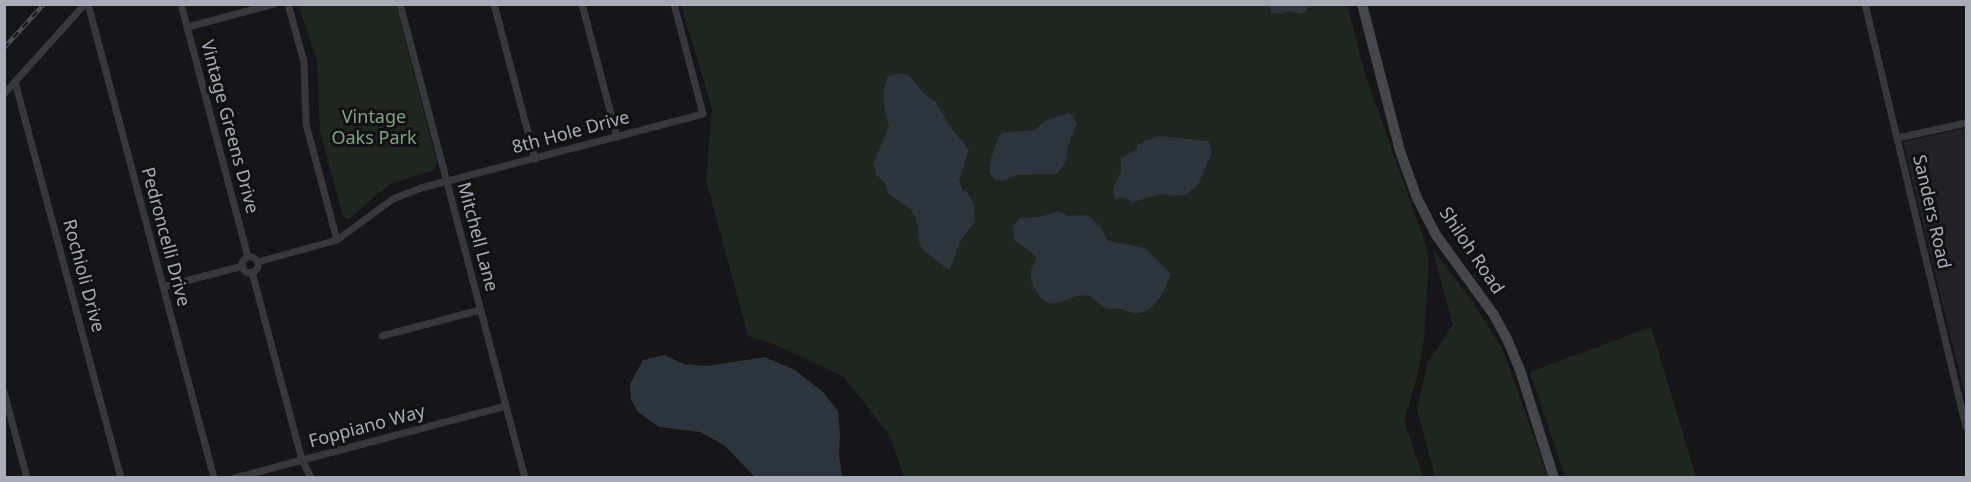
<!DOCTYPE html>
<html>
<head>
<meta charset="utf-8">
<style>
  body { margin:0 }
  #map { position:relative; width:1971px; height:482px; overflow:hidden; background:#161618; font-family:"Noto Sans",sans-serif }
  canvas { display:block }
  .frame { position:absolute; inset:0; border:6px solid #a8adb8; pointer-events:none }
</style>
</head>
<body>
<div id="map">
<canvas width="1971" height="482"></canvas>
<div class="frame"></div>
</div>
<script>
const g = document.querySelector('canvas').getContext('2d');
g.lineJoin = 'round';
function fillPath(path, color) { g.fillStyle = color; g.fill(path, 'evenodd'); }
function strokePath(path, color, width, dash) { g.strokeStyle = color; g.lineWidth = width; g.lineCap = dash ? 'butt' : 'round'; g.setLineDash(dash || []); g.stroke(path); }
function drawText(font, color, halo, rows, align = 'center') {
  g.font = font + ' "Noto Sans",sans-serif'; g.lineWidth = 6; g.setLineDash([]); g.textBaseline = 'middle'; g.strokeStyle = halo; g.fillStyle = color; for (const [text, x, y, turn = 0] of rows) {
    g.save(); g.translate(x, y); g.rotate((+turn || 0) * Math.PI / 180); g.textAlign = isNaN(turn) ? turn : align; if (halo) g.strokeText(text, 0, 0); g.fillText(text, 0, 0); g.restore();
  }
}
fillPath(new Path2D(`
  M1966,128V400L1903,142Z`), '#222225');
fillPath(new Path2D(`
  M301,4L396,5L437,163L434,170L390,184L349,219L343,217L320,131L317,61L299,7Z
  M681,5H1347L1366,77L1425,242L1429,260L1424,338L1418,373L1406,415L1405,423L1423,477H904L890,436L844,377L776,345L748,336L706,180L712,109Z
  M1432,248L1474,304L1503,350L1548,477H1435L1417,409L1427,364L1453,325Z
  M1651,327L1696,477H1565L1530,372Z`), '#1e261f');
fillPath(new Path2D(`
  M1268,5V4L1308,5L1306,10L1302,14L1288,11L1281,14L1272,13Z
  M901,73L908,75L926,95L936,102L949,125L969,150L959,181L963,191L967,192L974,204L975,222L962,238L949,270L923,250L919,242L918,225L915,217L910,209L889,194L885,183L876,174L873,164L889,127C885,108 880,95 888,76Z
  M1068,113L1072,115L1077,124L1068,146L1066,161L1057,174L1017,175L1002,181L995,179L990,174C988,164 996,140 1002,133L1035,130L1045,121Z
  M1158,136L1209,141L1212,152L1198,185L1187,194L1174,196L1160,194L1133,202L1121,197L1115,200L1113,189L1121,171V158L1137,149V146L1144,141Z
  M1057,212H1061L1068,216L1087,215L1099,225L1108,241L1145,248L1171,274C1166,288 1156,310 1140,313C1133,314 1128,311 1122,309C1117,308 1112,310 1108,309C1100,307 1096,298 1089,296C1068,290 1053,319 1036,291C1033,286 1030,279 1031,273C1031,267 1036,263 1036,256L1014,240L1013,227L1019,218L1038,217Z
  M664,355L684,364L707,366L765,357L795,370L823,392L838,411L840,435L839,455L842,477H755L724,445L700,432L659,427L638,412L631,400L630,384L643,360Z`), '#2c353c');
strokePath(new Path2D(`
  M88,4L214,478
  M181,4L248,257
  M288,4L304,62L306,124L337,240
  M400,4L525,478
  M494,4L535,159
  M582,4L617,137
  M1865,4L1966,427
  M188,27L274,4
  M15,82L121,478
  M4,94L85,4
  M1898,138L1966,123
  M242 265a8 8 0 1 1 16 0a8 8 0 1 1-16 0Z
  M258,262L337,240L393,199L421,188L703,114L674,4
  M252,272L302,460L311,478
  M163,287L243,266
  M382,336L480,310
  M4,392L27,478
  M235,478L506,406`), '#37383d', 7);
strokePath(new Path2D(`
  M1362,4L1400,151L1417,198L1436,235L1494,315L1507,339L1520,370L1554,478`), '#45474d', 10);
const rail = new Path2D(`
  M4,48L44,4`);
strokePath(rail, '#4a4c52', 4.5);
strokePath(rail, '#111113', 2, [7]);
drawText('18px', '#7fa381', '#111113', [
  ["Vintage",374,118],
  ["Oaks Park",374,139]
]);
drawText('18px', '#a8adb8', '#111113', [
  ["Vintage Greens Drive",229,127,75],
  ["8th Hole Drive",571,133,-15],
  ["Sanders Road",1931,212,77],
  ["Pedroncelli Drive",165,237,75],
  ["Mitchell Lane",477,237,75],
  ["Shiloh Road",1471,251,56],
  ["Rochioli Drive",83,276,75],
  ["Foppiano Way",367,427,-15]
]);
</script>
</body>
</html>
